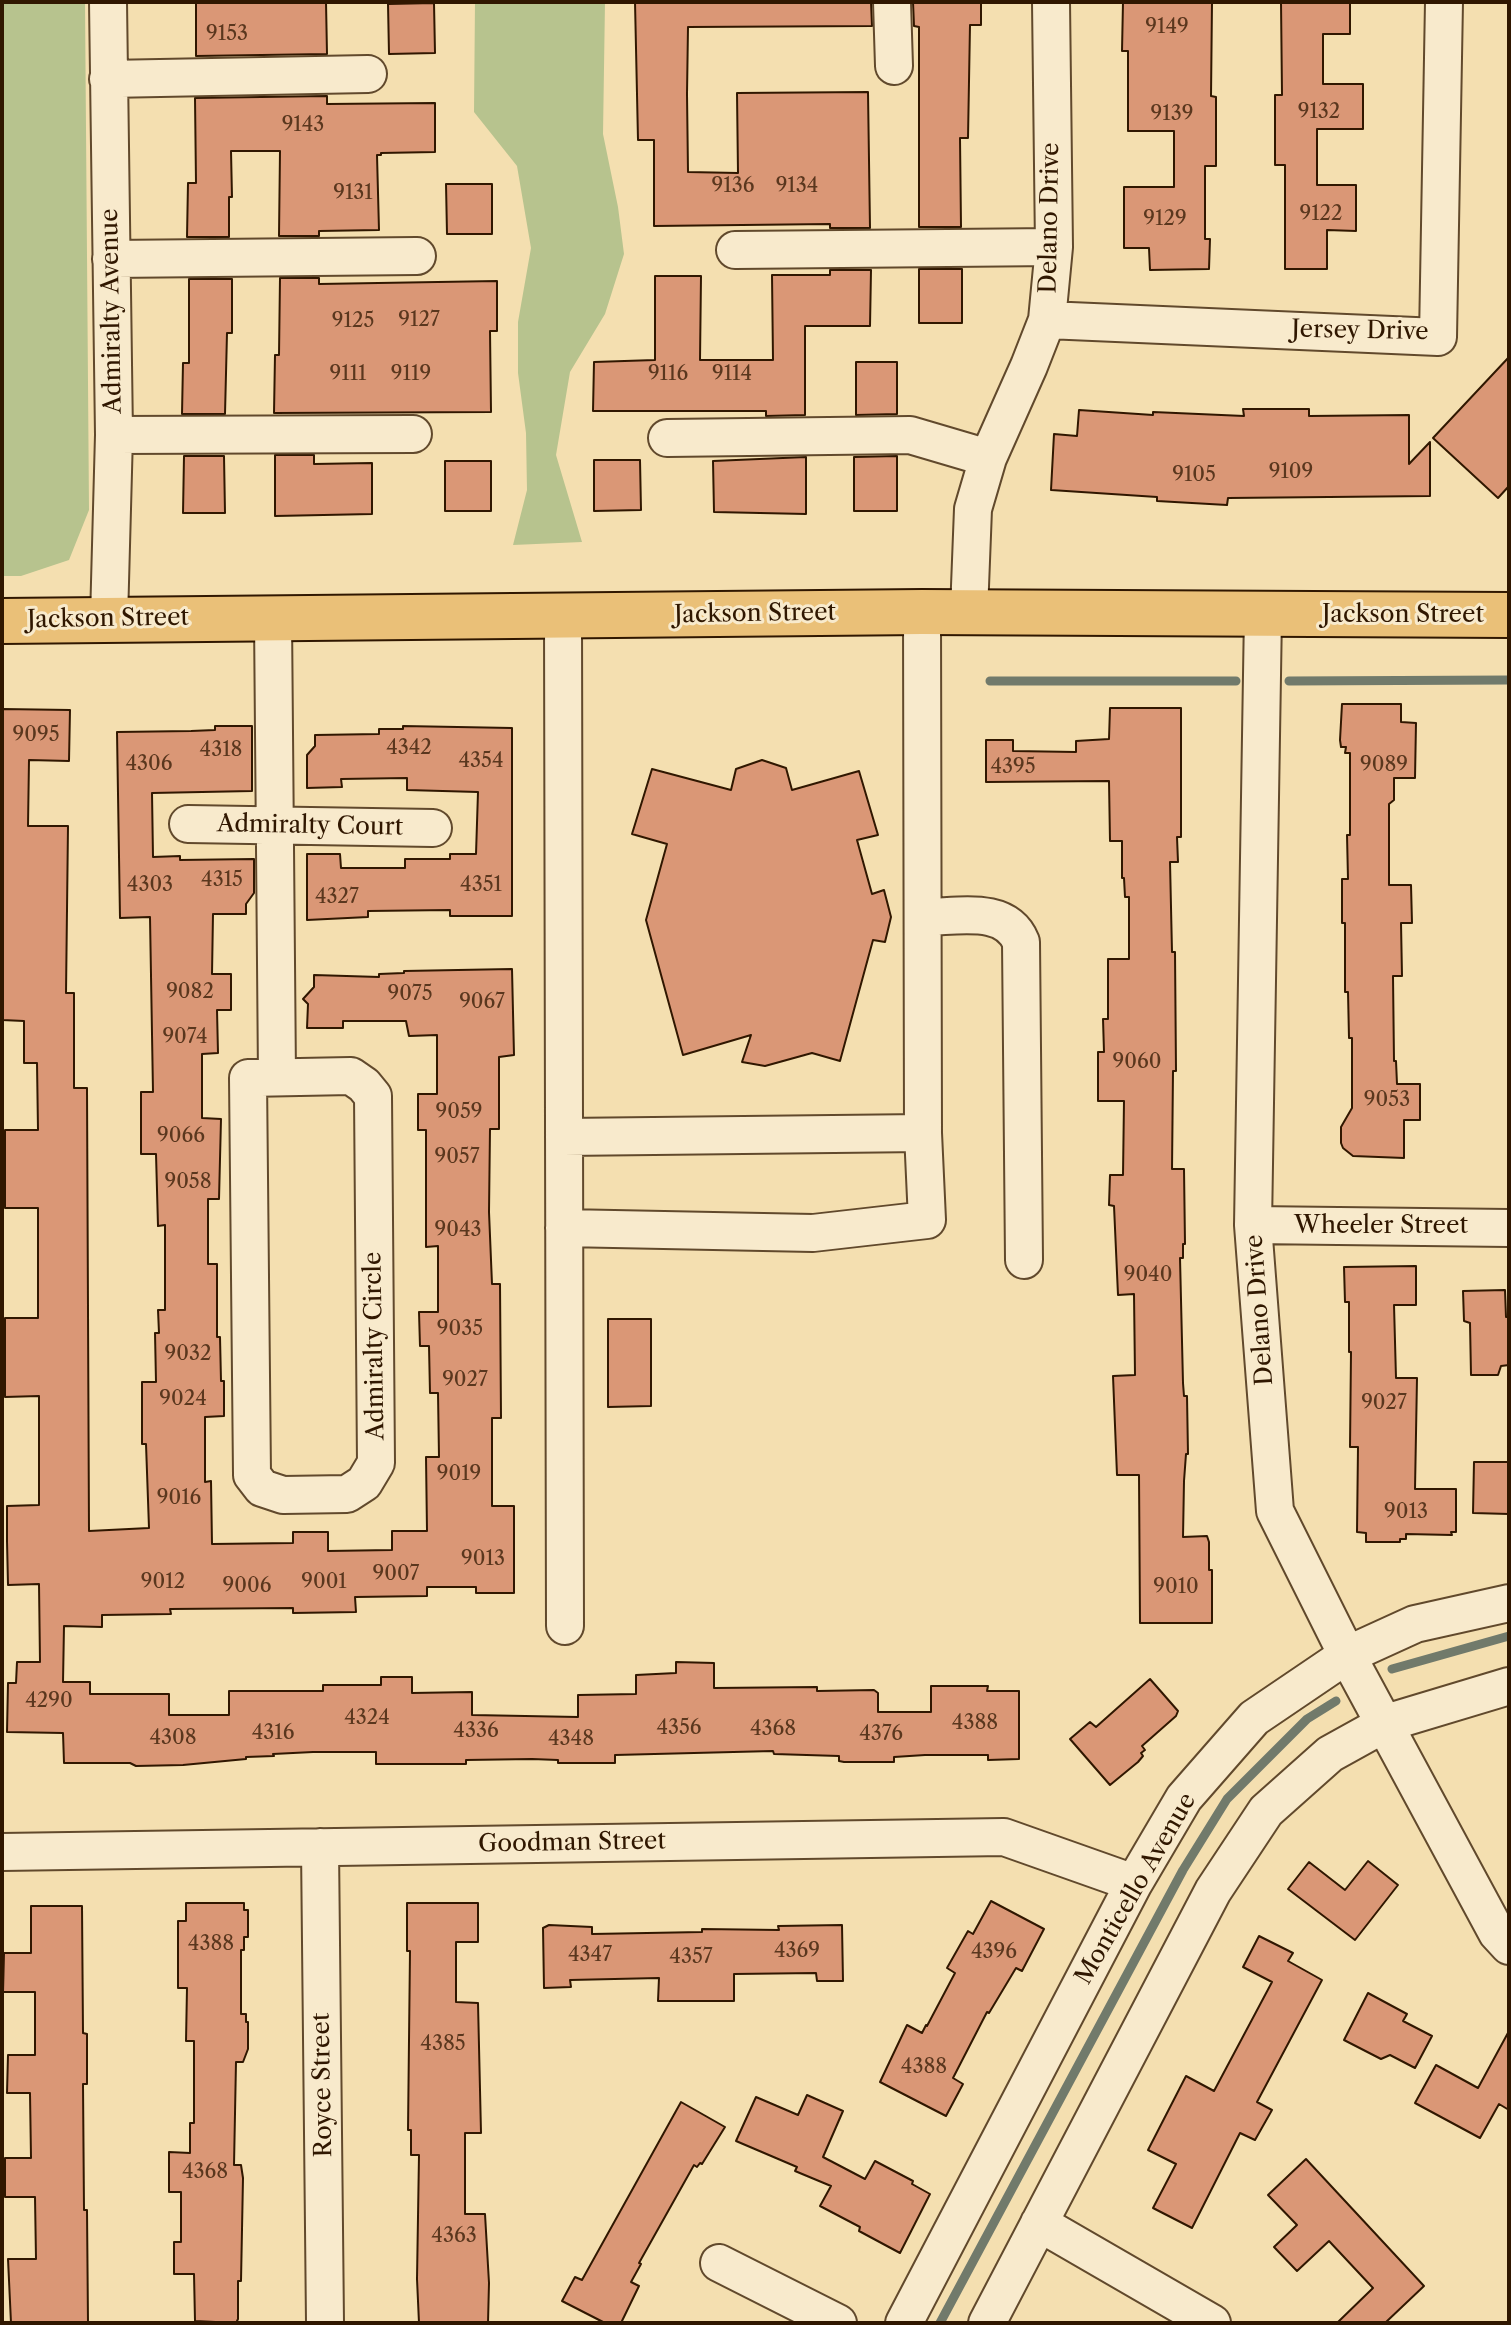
<!DOCTYPE html>
<html>
<head>
<meta charset="utf-8">
<style>
  body { margin:0 }
  #map { position:relative; width:1511px; height:2325px; overflow:hidden; background:#f4dfb0; font-family:"Libre Caslon Text",serif }
  canvas { display:block }
  .frame { position:absolute; inset:0; border:4px solid #301700; pointer-events:none }
</style>
</head>
<body>
<div id="map">
<canvas width="1511" height="2325"></canvas>
<div class="frame"></div>
</div>
<script>
const g = document.querySelector('canvas').getContext('2d');
g.lineJoin = 'round';
function fillPath(path, color) { g.fillStyle = color; g.fill(path, 'evenodd'); }
function strokePath(path, color, width, dash) { g.strokeStyle = color; g.lineWidth = width; g.lineCap = dash ? 'butt' : 'round'; g.setLineDash(dash || []); g.stroke(path); }
function drawText(font, color, halo, rows, align = 'center') {
  g.font = font + ' "Libre Caslon Text",serif'; g.lineWidth = 6; g.setLineDash([]); g.textBaseline = 'middle'; g.strokeStyle = halo; g.fillStyle = color; for (const [text, x, y, turn = 0] of rows) {
    g.save(); g.translate(x, y); g.rotate((+turn || 0) * Math.PI / 180); g.textAlign = isNaN(turn) ? turn : align; if (halo) g.strokeText(text, 0, 0); g.fillText(text, 0, 0); g.restore();
  }
}
fillPath(new Path2D(`
  M2,2H85L89,510L69,560L21,576H2Z
  M475,2H605L603,134L618,207L624,254L605,314L570,372L556,455L582,542L513,545L527,490L526,433L518,373V322L531,248L517,166L474,112Z`), '#b7c38e');
strokePath(new Path2D(`
  M990,681H1236
  M1289,681L1509,680
  M1392,1669L1509,1636
  M940,2323L1183,1870L1227,1799L1307,1719L1336,1701`), '#717a6b', 9);
const building = new Path2D(`
  M196,2H326L327,54L196,56Z
  M635,2H871L872,26L688,27L687,94L688,172L738,173L737,93L868,92L870,228H830V224L654,226V140H638Z
  M913,2H981V25H970L968,138H960L961,227H919V27L914,26Z
  M1123,2H1212L1211,96L1216,97V166H1205V239H1210L1209,269L1150,270L1149,248H1124V187H1174V131H1128V51H1122Z
  M1281,2H1350V34H1323V84H1363V129H1317V185H1356V231L1327,230V269H1285V165H1275V95H1282Z
  M434,3L435,53L389,54L388,4Z
  M327,96V104L435,103V152L381,153V155H377L379,230L319,231V236H279L280,151H231L232,197H229V237H187L188,183H196L195,98Z
  M446,184H492V234H447Z
  M919,269H962V323H919Z
  M830,270H871L870,326H805V415L766,416V411H593L594,362L655,360V276H701L700,360H773L772,275H830Z
  M280,278H319V284L497,281V331H490L491,412L274,413L275,355H279Z
  M189,279H232V333H227L225,414H182L183,363H189Z
  M1509,357V486L1498,498L1433,438Z
  M856,362H897V414L856,415Z
  M1243,409H1309V416L1409,415V464L1430,442V496L1228,498L1227,505L1157,501V497L1051,490L1054,434L1077,436L1079,410L1153,415V412L1244,416Z
  M275,455H314V464L372,463V514L275,516Z
  M184,456H224L225,513H183Z
  M897,456V511H854V457Z
  M806,457V514L714,512L713,461Z
  M594,460H640L641,510L594,511Z
  M445,461H491V511H445Z
  M1342,704H1401V722L1416,723L1415,778H1394V800L1389,804V885H1411L1412,923H1401L1402,976H1393L1394,1061H1396L1397,1084H1420V1120H1404V1158L1353,1156L1343,1148L1341,1143V1127L1352,1108V1038H1349L1348,992H1345V923H1342V879H1348L1347,835H1350V753H1345L1346,747H1341L1340,740Z
  M1110,708H1181V837H1177L1178,862H1170L1172,952H1175L1176,1071H1173L1172,1169H1184L1185,1244H1183V1258H1180L1183,1383L1184,1396H1187L1188,1454H1186L1184,1481L1183,1537L1207,1536L1209,1542V1570H1212V1623H1140L1139,1475H1117L1113,1376L1135,1375L1134,1294L1118,1295L1114,1206L1109,1205L1110,1175H1123L1124,1101H1098V1052H1104L1103,1019H1108V959H1129V897H1125L1124,878H1122V841H1110L1109,781L986,782V740H1013V751L1076,752V741L1109,739Z
  M2,709L70,710L69,761L29,760L28,826H68L66,993H74V1088H87L89,1531L149,1528L146,1444H142V1382H156L155,1333H159L158,1310H165V1225L158,1226L156,1154H141V1092H153L150,917L120,918L117,732L191,731L215,730V726H252V791L152,793L153,857L180,856V860L254,859V893L246,904V914H213L212,974H231V1010H217L218,1053L202,1054V1118L221,1119L219,1199H208V1264H217V1337H220L221,1381H224V1416L205,1417V1482L211,1481L212,1544L293,1543V1532H328V1551L392,1550V1531H427L426,1457H439L438,1393H430L429,1346H420L419,1312H438V1246L426,1247V1130H418V1094H437V1035L409,1036L406,1021H343V1028H307L308,1004L303,999L314,987V975L379,977V974L404,973V971L512,969L514,1055L499,1057V1129H490L489,1212L492,1284H500L501,1418H492V1506H514V1593H476V1587H427V1596L355,1597L356,1612L293,1613V1608L170,1609L171,1614L102,1615V1627L64,1626L63,1682H90V1694H169V1715H229V1691H323V1685H381V1677H412V1693L472,1692V1715L578,1717V1695L636,1694V1675L676,1673V1662L714,1663V1688L817,1687V1691L874,1690L878,1693V1712H931V1686H988L987,1691H1019V1759L988,1760V1755H925L894,1757V1762H844L839,1761V1756L774,1754L773,1751L615,1755V1763H558V1760L532,1759L466,1760V1764H376V1752H313L273,1754L274,1756L246,1757V1759L183,1765L136,1766L130,1763H64L63,1733L7,1732L8,1683H16L17,1662H40L39,1584L8,1585L7,1541V1506L39,1505V1396L5,1397V1318H38V1208H5V1130H38L37,1063H24V1021L2,1020Z
  M403,726L512,728V916H450V910L368,911V917L307,920V854H340L341,868H405V859H450V854H476L478,792L407,790V778L341,779L342,787L307,788V755L315,746V735L379,734V729H403Z
  M762,760L786,768L792,790L859,771L878,835L857,840L872,894L884,890L891,917L885,942L873,940L840,1061L812,1053L765,1066L742,1062L751,1035L683,1055L646,920L667,844L632,834L652,769L731,790L736,769Z
  M1416,1266V1305H1394L1396,1378H1417L1415,1489H1456V1532H1451L1452,1535L1406,1534V1539H1400V1542H1366V1533L1357,1532L1358,1447H1350L1351,1352H1349V1302H1345L1344,1267Z
  M1505,1290L1506,1317H1509V1365L1501,1366L1498,1375H1471L1470,1323L1464,1321L1463,1291Z
  M608,1319H651V1406L608,1407Z
  M1474,1462H1509V1514L1473,1513Z
  M1150,1679L1178,1711L1176,1716L1142,1746L1145,1750L1141,1753L1143,1756L1138,1762L1110,1785L1070,1739L1090,1722L1096,1727Z
  M1368,1861L1398,1885L1355,1940L1288,1889L1309,1862L1345,1890Z
  M991,1901L1044,1929L1022,1971L1016,1968L989,2013L987,2012L953,2078L963,2084L946,2116L880,2082L907,2025L922,2033L926,2025L927,2026L955,1973L947,1968L968,1931L973,1934Z
  M186,1903H244V1910H248V1937H244V1950H241V2014H246V2022H248V2049L243,2062H236L234,2165H241L243,2178L241,2281H238V2319L236,2323L195,2321L194,2274H174V2242H181V2192H169V2152L190,2153V2123H194V2041H186L187,1988H178V1921H186Z
  M407,1903H478V1942H456V2002L478,2003L481,2133H465V2214H485L489,2283L488,2323H419L417,2279L419,2155H411V2130H408L410,1951H407Z
  M31,1906H82L83,2033L87,2034V2084H83L84,2210H87L88,2323H11L8,2259H36L35,2197H5V2158H31L30,2093H7L8,2055H35V1992H3L4,1953H31Z
  M549,1925L592,1927V1934L702,1932V1929L779,1930L778,1926L842,1925L843,1981H817L816,1973L734,1974V2001H658L659,1978L570,1980L571,1987L544,1988L543,1928Z
  M1259,1936L1293,1953L1288,1961L1322,1980L1257,2102L1272,2110L1255,2140L1240,2133L1192,2228L1153,2208L1176,2164L1148,2150L1186,2076L1214,2091L1272,1982L1243,1967Z
  M1368,1993L1407,2014L1403,2021L1432,2036L1415,2068L1390,2055L1381,2059L1344,2040Z
  M1509,2031V2110L1499,2104L1480,2138L1415,2103L1436,2065L1478,2088Z
  M807,2095L843,2111L823,2157L865,2179L875,2161L913,2181L912,2184L930,2194L900,2253L859,2231L860,2227L820,2206L831,2186L795,2171L797,2167L736,2141L756,2097L798,2115Z
  M681,2102L725,2127L702,2164L700,2163L697,2167L694,2165L639,2263L641,2264L631,2282L639,2286L621,2323H605L562,2301L575,2277L582,2280Z
  M1306,2159L1424,2286L1385,2323H1337L1373,2288L1329,2241L1297,2271L1274,2247L1297,2225L1268,2195Z`);
fillPath(building, '#da9776');
strokePath(building, '#301700', 2);
const minor = new Path2D(`
  M108,2L114,435L109,619
  M892,2L894,66
  M108,79L368,74
  M735,250L1054,247
  M111,259L417,256
  M1047,320L1438,337L1444,2
  M114,435L413,434
  M667,438L910,435L988,458
  M969,612L973,509L988,458L1029,366L1047,320L1054,247L1051,2
  M1263,614L1253,1225L1275,1511L1347,1655L1497,1933L1509,1946
  M563,615L565,1626
  M273,618L277,1077
  M188,824L433,828
  M923,917C958,917 1006,905 1021,942L1024,1260
  M351,1076L364,1085L373,1096L376,1463L364,1483L347,1494L283,1495L262,1488L252,1475L248,1078Z
  M564,1137L923,1133L922,612
  M1253,1225L1509,1228
  M564,1228L813,1233L927,1220L923,1133
  M320,1847L325,2323
  M2,1852L1004,1837L1134,1883
  M1039,2223L1212,2323
  M719,2263L838,2323
  M904,2323L1134,1883L1184,1798L1254,1718L1347,1655L1415,1624L1509,1603
  M987,2323L1213,1891L1266,1811L1330,1754L1386,1723L1509,1686`);
const major = new Path2D(`
  M2,621L922,612L1509,615`);
strokePath(minor, '#61492c', 40);
strokePath(major, '#301700', 48);
strokePath(minor, '#f8eacc', 36);
strokePath(major, '#eac078', 44);
drawText('20px', '#5a371e', null, [
  ["9149",1167,27],
  ["9153",227,34],
  ["9132",1319,112],
  ["9139",1172,114],
  ["9143",303,125],
  ["9136",733,186],
  ["9134",797,186],
  ["9131",353,193],
  ["9122",1321,214],
  ["9129",1165,219],
  ["9127",419,320],
  ["9125",353,321],
  ["9111",348,374],
  ["9119",411,374],
  ["9116",668,374],
  ["9114",732,374],
  ["9109",1291,472],
  ["9105",1194,475],
  ["9095",36,735],
  ["4342",409,748],
  ["4318",221,750],
  ["4354",481,761],
  ["4306",149,764],
  ["9089",1384,765],
  ["4395",1013,767],
  ["4315",222,880],
  ["4303",150,885],
  ["4351",481,885],
  ["4327",337,897],
  ["9082",190,992],
  ["9075",410,994],
  ["9067",482,1002],
  ["9074",185,1037],
  ["9060",1137,1062],
  ["9053",1387,1100],
  ["9059",459,1112],
  ["9066",181,1136],
  ["9057",457,1157],
  ["9058",188,1182],
  ["9043",458,1230],
  ["9040",1148,1275],
  ["9035",460,1329],
  ["9032",188,1354],
  ["9027",465,1380],
  ["9024",183,1399],
  ["9027",1384,1403],
  ["9019",459,1474],
  ["9016",179,1498],
  ["9013",1406,1512],
  ["9013",483,1559],
  ["9007",396,1574],
  ["9012",163,1582],
  ["9001",324,1582],
  ["9006",247,1586],
  ["9010",1176,1587],
  ["4290",49,1701],
  ["4324",367,1718],
  ["4388",975,1723],
  ["4356",679,1728],
  ["4368",773,1729],
  ["4336",476,1731],
  ["4316",273,1733],
  ["4376",881,1734],
  ["4308",173,1738],
  ["4348",571,1739],
  ["4388",211,1944],
  ["4369",797,1951],
  ["4396",994,1952],
  ["4347",590,1955],
  ["4357",691,1957],
  ["4385",443,2044],
  ["4388",924,2067],
  ["4368",205,2172],
  ["4363",454,2236]
]);
drawText('24px', '#301700', '#f8eacc', [
  ["Delano Drive",1050,218,-89],
  ["Admiralty Avenue",112,311,-91],
  ["Jersey Drive",1360,331,1],
  ["Jackson Street",755,614,-1],
  ["Jackson Street",1403,615],
  ["Jackson Street",108,619,-1],
  ["Admiralty Court",310,826,1],
  ["Wheeler Street",1381,1226],
  ["Delano Drive",1260,1310,-94],
  ["Admiralty Circle",375,1346,-91],
  ["Goodman Street",572,1843,-1],
  ["Monticello Avenue",1136,1889,-60],
  ["Royce Street",323,2085,-91]
]);
</script>
</body>
</html>
